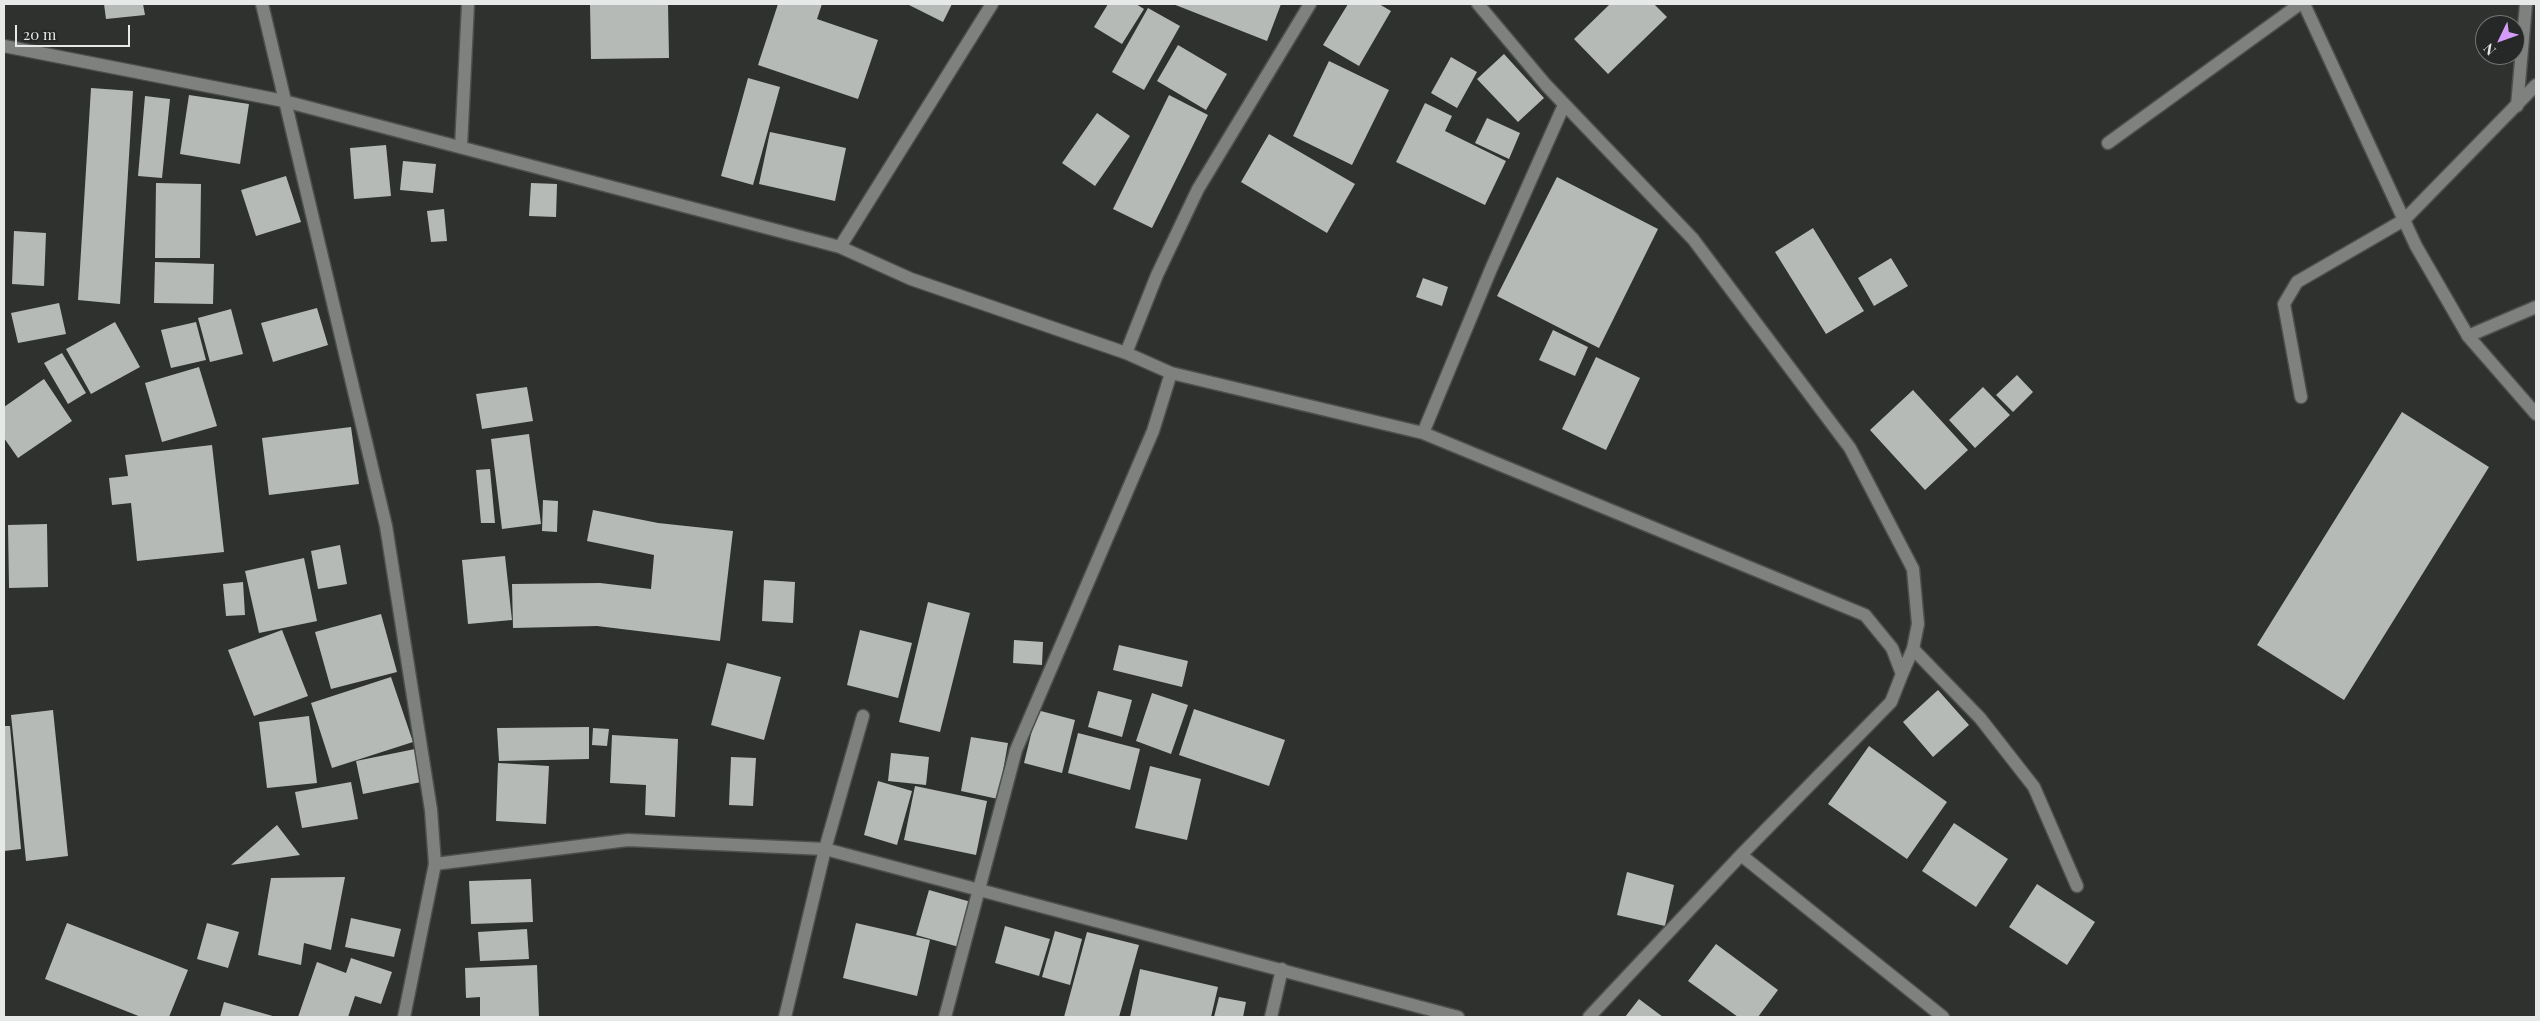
<!DOCTYPE html>
<html>
<head>
<meta charset="utf-8">
<style>
  body { margin:0 }
  #map { position:relative; width:2540px; height:1021px; overflow:hidden; background:#2f312f; font-family:"Playfair Display",serif }
  canvas { display:block }
  .frame { position:absolute; inset:0; border:5px solid #e7e9e8; pointer-events:none }
  .north { position:absolute; left:2475px; top:15px; width:50px; height:50px; box-sizing:border-box; background:#252826; border:1px solid #737574; border-radius:50%; rotate:228deg; font-size:14px; font-weight:700; line-height:20px; text-align:center; color:#e7e9e8 }
  .north::after { content:''; display:block; margin:auto; width:18px; height:22px; background:#d59bfa; clip-path:polygon(50% 0,100% 100%,50% 72%,0 100%) }
  .scale { position:absolute; left:15px; top:25px; width:115px; height:22px; box-sizing:border-box; border:2px solid #e7e9e8; border-top:0; padding-left:6px; font-size:15px; line-height:18px; white-space:nowrap; color:#e7e9e8; -webkit-text-stroke:4px #252826; paint-order:stroke }
</style>
</head>
<body>
<div id="map">
<canvas width="2540" height="1021"></canvas>
<div class="frame"></div>
<div class="north">N</div>
<div class="scale">20 m</div>
</div>
<script>
const g = document.querySelector('canvas').getContext('2d');
g.lineJoin = 'round';
function fillPath(path, color) { g.fillStyle = color; g.fill(path, 'evenodd'); }
function strokePath(path, color, width, dash) { g.strokeStyle = color; g.lineWidth = width; g.lineCap = dash ? 'butt' : 'round'; g.setLineDash(dash || []); g.stroke(path); }
fillPath(new Path2D(`
  M104,4H143L145,15L106,19Z
  M590,4H668L669,58L591,59Z
  M778,4H822L817,19L878,40L858,99L758,65Z
  M907,4H952L943,22Z
  M1108,4H1136L1144,9L1122,44L1094,27Z
  M1173,4H1281L1267,41Z
  M1348,4H1379L1391,11L1359,66L1323,45Z
  M1610,4H1654L1667,17L1608,74L1574,39Z
  M1148,8L1180,26L1144,90L1112,72Z
  M1178,45L1227,74L1206,110L1157,81Z
  M1504,54L1544,98L1518,122L1477,79Z
  M1451,57L1477,72L1457,108L1431,93Z
  M1329,61L1389,90L1352,165L1293,136Z
  M748,78L780,87L753,185L721,176Z
  M91,88L133,91L120,304L78,300Z
  M189,95L249,104L240,164L180,154Z
  M1169,95L1208,115L1152,228L1113,209Z
  M145,96L170,99L162,178L138,176Z
  M1425,103L1452,116L1445,131L1506,161L1485,205L1396,162Z
  M1097,113L1130,136L1095,186L1062,163Z
  M1487,118L1520,133L1509,159L1475,143Z
  M770,132L846,148L835,201L759,184Z
  M1269,134L1355,184L1327,233L1241,182Z
  M386,145L391,196L354,199L350,148Z
  M403,161L436,164L433,193L400,190Z
  M286,176L301,222L256,236L241,190Z
  M1557,177L1658,229L1599,348L1497,296Z
  M156,183L201,184L200,258H155Z
  M531,183L557,184L556,217L529,216Z
  M444,209L447,241L431,242L427,211Z
  M1813,228L1864,311L1826,334L1775,252Z
  M14,231L46,233L44,286L12,284Z
  M1891,258L1908,286L1874,306L1858,278Z
  M155,262L214,264L213,304L154,303Z
  M1423,278L1448,287L1442,306L1416,297Z
  M59,303L66,334L18,343L11,313Z
  M317,308L328,345L273,362L261,323Z
  M231,309L243,354L210,362L198,318Z
  M115,322L140,367L91,394L66,349Z
  M196,322L206,360L171,368L161,330Z
  M1553,330L1588,347L1575,376L1539,360Z
  M62,353L86,393L68,404L44,363Z
  M1596,357L1640,378L1606,450L1562,429Z
  M199,367L217,426L162,442L145,383Z
  M2017,375L2033,392L2013,412L1996,395Z
  M44,379L72,421L18,458L4,438V407Z
  M527,387L533,421L482,429L476,394Z
  M1983,387L2010,415L1975,448L1949,420Z
  M1913,390L1968,450L1925,490L1870,430Z
  M2402,412L2489,467L2344,700L2257,645Z
  M351,427L359,484L269,495L262,438Z
  M529,434L541,524L502,529L491,439Z
  M212,445L224,552L137,561L131,503L112,505L109,478L128,476L125,455Z
  M490,469L495,523H481L476,470Z
  M543,500L558,501L557,532L542,531Z
  M593,510L658,523L733,531L720,641L597,626L513,628L512,584L600,583L651,589L654,555L587,541Z
  M47,524L48,587L9,588L8,525Z
  M340,545L347,584L318,589L311,551Z
  M505,556L512,620L468,624L462,560Z
  M304,558L317,621L259,633L245,571Z
  M764,580L795,582L793,623L762,621Z
  M243,582L245,615L226,616L223,584Z
  M928,602L970,613L940,732L899,722Z
  M381,614L397,672L331,689L315,632Z
  M282,630L308,696L254,716L228,650Z
  M860,630L912,643L898,698L847,685Z
  M1014,640L1043,642L1042,665L1013,663Z
  M1119,645L1188,661L1182,687L1113,670Z
  M727,663L781,677L764,740L711,725Z
  M391,677L413,742L332,768L311,703Z
  M1938,690L1969,725L1933,757L1903,722Z
  M1098,691L1132,700L1122,737L1088,727Z
  M1152,693L1188,705L1171,754L1136,741Z
  M1194,709L1285,740L1269,786L1179,755Z
  M53,710L68,856L26,861L11,715Z
  M1037,710L1075,720L1062,773L1024,763Z
  M309,716L317,783L267,788L259,722Z
  M4,726H10L21,849L4,851Z
  M589,727V759L499,761L497,728Z
  M593,728L609,729L607,746L592,745Z
  M1078,733L1140,749L1130,790L1068,773Z
  M612,735L678,739L675,817L645,815L646,785L610,783Z
  M971,737L1008,743L998,799L961,791Z
  M1869,746L1947,802L1907,859L1828,804Z
  M415,749L421,782L363,794L356,761Z
  M891,753L929,757L926,785L888,781Z
  M731,757L756,758L753,806L729,805Z
  M498,763L549,766L546,824L496,821Z
  M1150,766L1201,779L1187,840L1135,828Z
  M878,781L912,791L897,845L864,835Z
  M351,782L358,819L302,828L295,792Z
  M915,786L987,801L976,855L904,840Z
  M1954,823L2008,859L1976,907L1922,871Z
  M277,825L300,855L231,865Z
  M1627,872L1674,885L1665,926L1617,915Z
  M345,877L331,950L304,943L301,965L258,955L271,878Z
  M531,879L533,922L471,924L469,881Z
  M2037,884L2095,922L2067,965L2009,927Z
  M929,890L971,902L959,947L916,935Z
  M351,918L401,929L394,957L345,947Z
  M67,923L188,970L169,1017H141L45,979Z
  M207,923L239,932L228,968L197,959Z
  M856,923L930,940L917,996L843,978Z
  M1005,926L1050,939L1039,976L995,963Z
  M527,929L529,959L480,961L478,932Z
  M1055,931L1082,939L1070,985L1042,977Z
  M1087,932L1139,945L1119,1017H1064Z
  M1716,944L1778,990L1758,1017H1738L1688,981Z
  M351,958L392,972L381,1004L355,996L348,1017H298L317,962L346,973Z
  M537,965L539,1017H480V997L466,998L465,968Z
  M1140,969L1218,987L1211,1017H1130Z
  M1219,997L1246,1002L1243,1017H1214Z
  M1639,999L1663,1017H1625Z
  M224,1002L276,1017H220Z`), '#b6bab7');
const lane = new Path2D(`
  M2517,106L2526,4
  M2108,143L2300,4
  M461,147L468,4
  M2468,336L2536,307
  M2301,397L2284,304L2297,282L2404,220
  M1913,649L1980,718L2034,787L2077,886`);
const street = new Path2D(`
  M1478,4L1546,85L1693,239L1850,448L1913,569L1918,624L1913,649L1902,674
  M4,46L284,101L840,247L911,279L1126,353L1171,373L1423,433L1865,615L1892,648L1902,674L1891,702L1741,855L1589,1017
  M2404,220L2536,85
  M840,247L992,4
  M1126,353L1157,275L1198,189L1310,4
  M1423,433L1491,269L1564,105
  M1741,855L1943,1017
  M435,864L628,840L825,849L1458,1017
  M785,1017L825,849L863,716
  M945,1017L1016,750L1153,431L1171,373
  M1271,1017L1282,969`);
const secondary = new Path2D(`
  M262,4L386,526L431,810L435,864L404,1017
  M2304,4L2416,246L2468,336L2536,414`);
strokePath(lane, '#4d4f4e', 15);
strokePath(street, '#4d4f4e', 15);
strokePath(secondary, '#4d4f4e', 15);
strokePath(lane, '#7e817e', 12);
strokePath(street, '#7e817e', 12);
strokePath(secondary, '#7e817e', 12);
</script>
</body>
</html>
